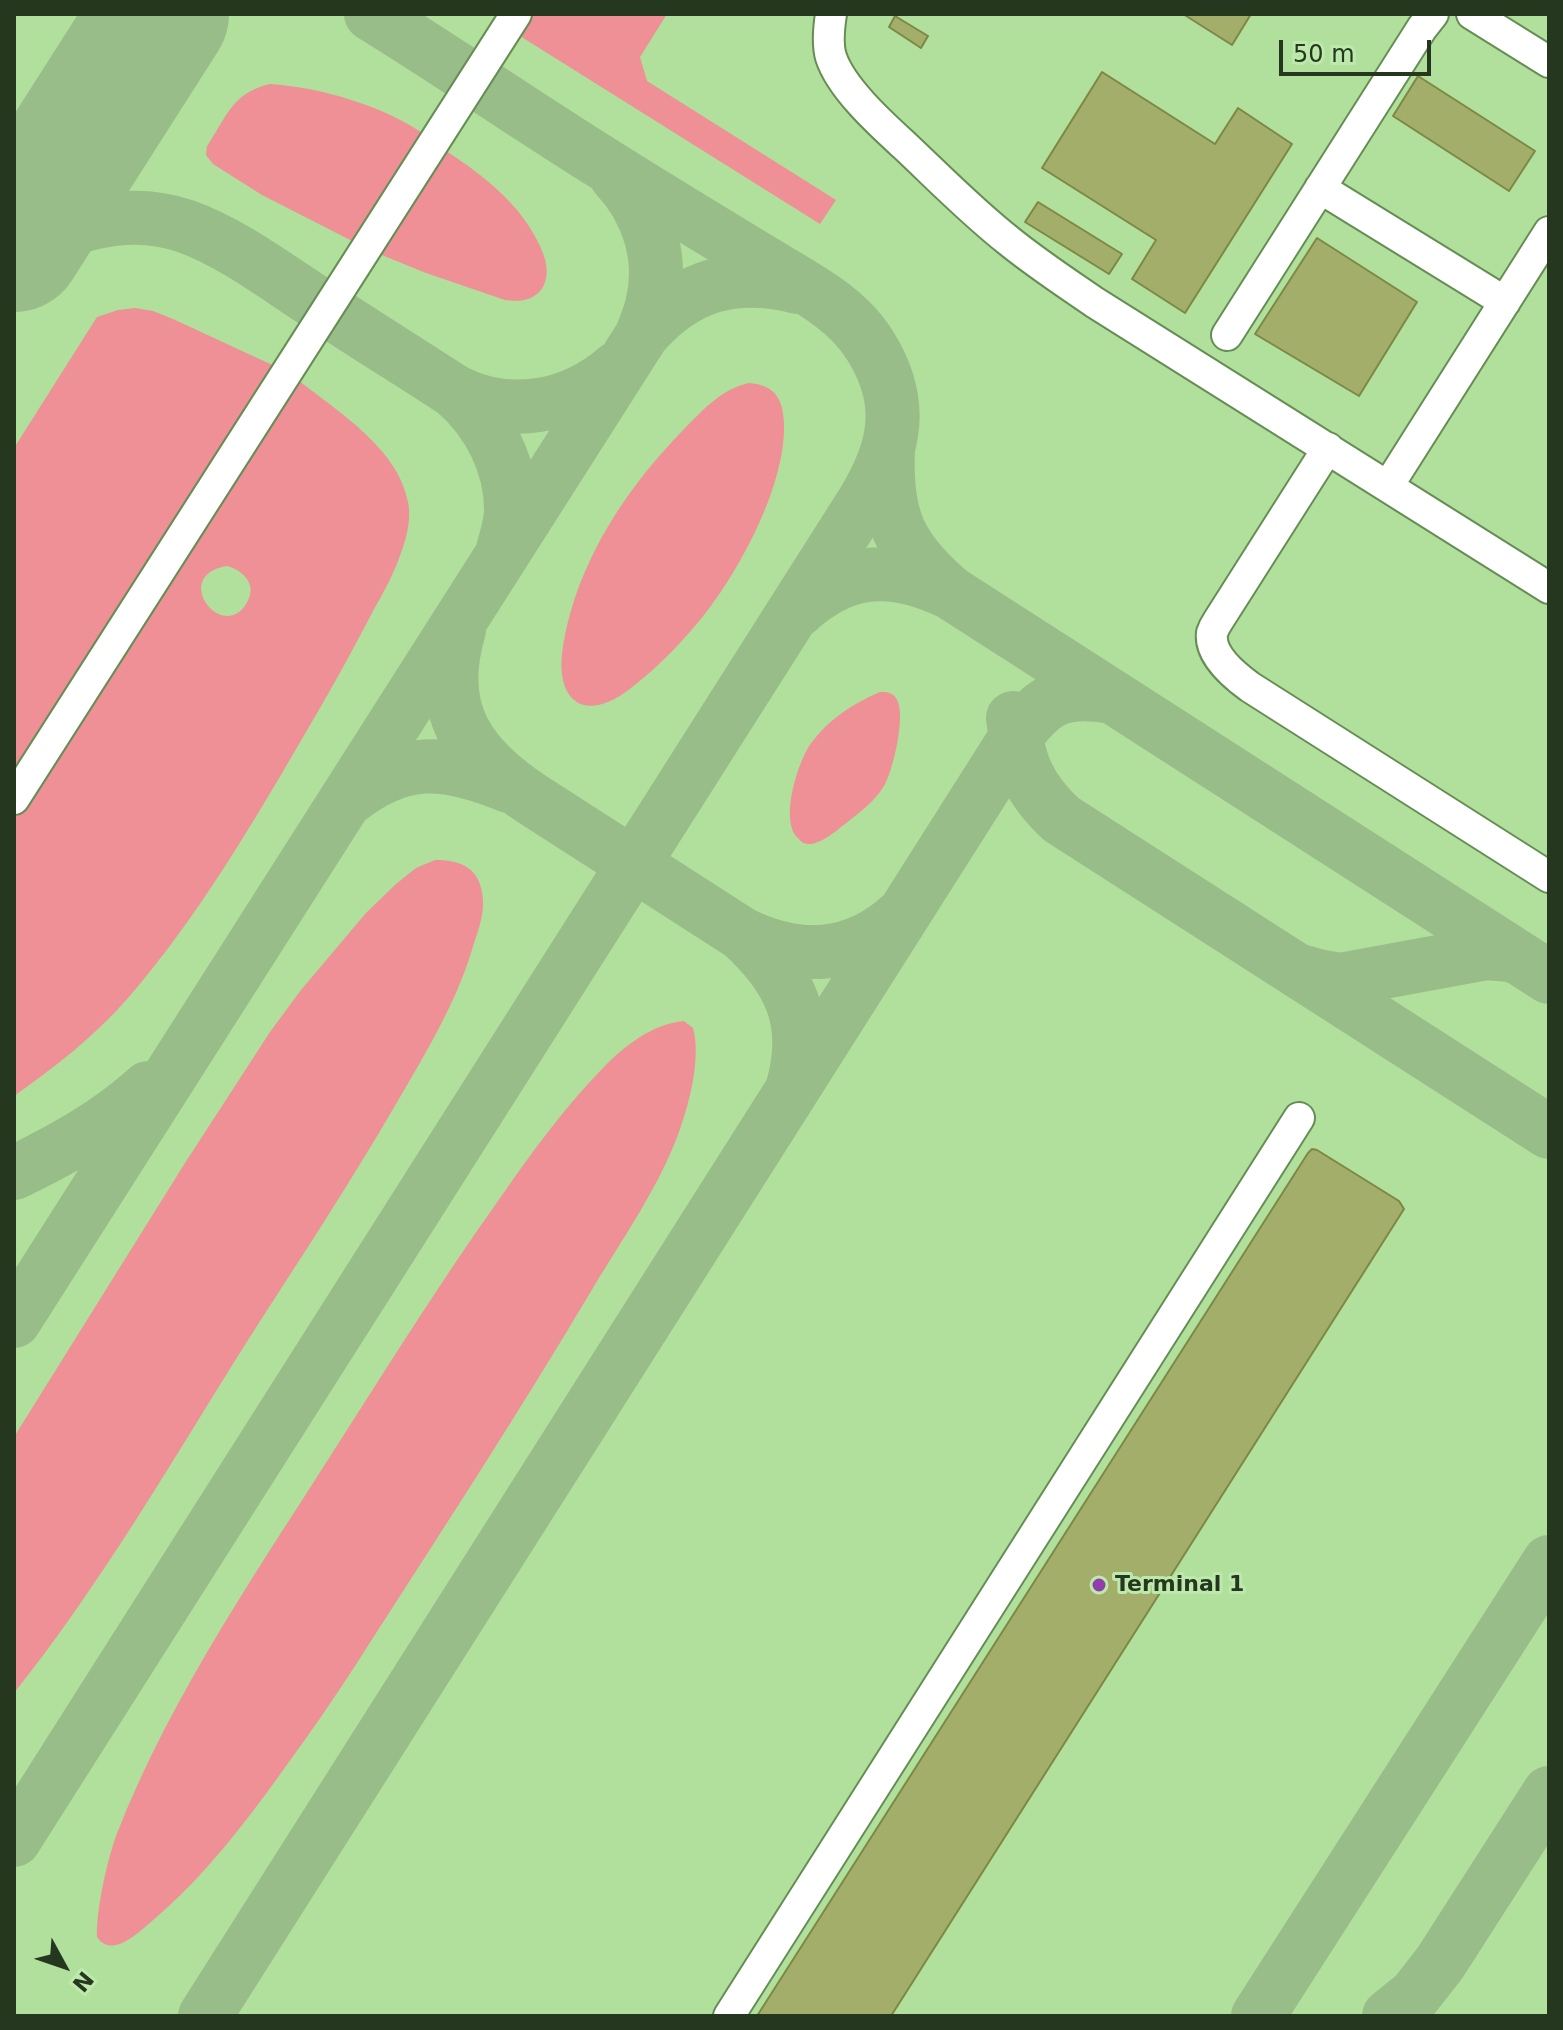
<!DOCTYPE html>
<html>
<head>
<meta charset="utf-8">
<style>
  body { margin:0 }
  #map { position:relative; width:1563px; height:2030px; overflow:hidden; background:#bde9ac; font-family:"DejaVu Sans",sans-serif }
  canvas { display:block }
  .frame { position:absolute; inset:0; border:16px solid #26371f; pointer-events:none }
  .north { position:absolute; left:24px; top:1926px; width:80px; height:80px; -webkit-text-stroke:6px #bde9ac; paint-order:stroke; rotate:130deg; font-size:22px; font-weight:700; line-height:32px; text-align:center; color:#26371f }
  .north::after { content:''; display:block; margin:auto; width:28px; height:36px; background:#26371f; clip-path:polygon(50% 0,100% 100%,50% 72%,0 100%) }
  .scale { position:absolute; left:1279px; top:40px; width:152px; height:36px; box-sizing:border-box; border:4px solid #26371f; border-top:0; padding-left:10px; font-size:24px; line-height:28px; white-space:nowrap; color:#26371f; -webkit-text-stroke:6px #bde9ac; paint-order:stroke }
</style>
</head>
<body>
<div id="map">
<canvas width="1563" height="2030"></canvas>
<div class="frame"></div>
<div class="north">N</div>
<div class="scale">50 m</div>
</div>
<script>
const g = document.querySelector('canvas').getContext('2d');
g.lineJoin = 'round';
function fillPath(path, color) { g.fillStyle = color; g.fill(path, 'evenodd'); }
function strokePath(path, color, width, dash) { g.strokeStyle = color; g.lineWidth = width; g.lineCap = dash ? 'butt' : 'round'; g.setLineDash(dash || []); g.stroke(path); }
function drawText(font, color, halo, rows, align = 'center') {
  g.font = font + ' "DejaVu Sans",sans-serif'; g.lineWidth = 6; g.setLineDash([]); g.textBaseline = 'middle'; g.strokeStyle = halo; g.fillStyle = color; for (const [text, x, y, turn = 0] of rows) {
    g.save(); g.translate(x, y); g.rotate((+turn || 0) * Math.PI / 180); g.textAlign = isNaN(turn) ? turn : align; if (halo) g.strokeText(text, 0, 0); g.fillText(text, 0, 0); g.restore();
  }
}
fillPath(new Path2D(`
  M14,14H1549V2016H14Z`), '#b0e09c');
fillPath(new Path2D(`
  M524,14H667L640,57L647,81L836,200L820,224L512,31Z
  M270,84C320,87 388,107 428,137L360,245L262,195L213,164L206,155L207,146C227,116 232,93 270,84Z
  M440,147C479,172 520,202 540,246C546,259 550,273 543,287C534,301 519,302 505,300L426,273L372,251Z
  M135,308L153,311L173,319L281,369L14,785V448L97,317L118,310Z
  M293,376C335,410 398,447 408,502C412,521 405,544 398,561C391,580 380,598 371,615C350,655 329,693 306,732C253,823 198,917 128,998C95,1036 55,1067 14,1096V813ZM227,566C245,571 258,586 246,604C222,643 170,575 227,566Z
  M749,383C775,385 783,399 784,423C786,481 745,560 711,606C688,636 661,665 631,688C584,725 554,701 563,646C577,561 627,487 686,427C705,408 722,389 749,383Z
  M880,692C886,692 892,692 896,698C907,712 893,771 884,786C875,801 859,813 845,824C836,831 820,845 808,844C804,844 800,841 798,838C779,821 798,760 812,742C829,719 854,703 880,692Z
  M435,860C463,860 481,869 483,900C484,918 476,936 471,953C454,1007 424,1056 396,1104C349,1185 298,1262 248,1340C173,1459 102,1583 14,1693V1437L185,1163L270,1032L301,990L366,913L396,884L416,868Z
  M684,1021L693,1028C701,1057 690,1101 680,1129C661,1184 623,1238 593,1288C517,1416 435,1541 355,1666C333,1700 310,1733 286,1766C246,1822 205,1876 152,1921C138,1933 112,1959 97,1937C96,1911 107,1861 116,1836C172,1692 263,1563 345,1433C395,1355 444,1277 498,1201C530,1155 563,1109 602,1069C624,1046 652,1024 684,1021Z`), '#ee9095');
strokePath(new Path2D(`
  M133,55L165,24L183,14
  M616,176C648,210 664,258 652,305C650,315 645,325 642,335
  M14,262C61,224 126,206 185,226C230,242 271,273 311,299C358,330 406,360 454,391C489,421 512,466 511,513C510,526 506,538 503,550
  M454,391C509,419 571,408 617,368
  M888,450C885,517 899,549 951,593L1549,977
  M797,611C846,566 893,565 951,593
  M459,630C435,710 468,758 535,801L742,934C798,961 853,960 901,916
  M1013,718C1019,763 1027,787 1061,819L1549,1132
  M346,801C402,755 446,760 509,786
  M742,934C790,978 811,1021 793,1086
  M1300,971L1322,977L1340,980L1487,953L1510,955L1521,959
  M14,1173C63,1149 107,1125 148,1088
  M14,1321L642,335C685,285 734,271 798,287
  M14,1840L864,501C896,448 905,402 871,347C846,305 797,283 757,258C705,226 653,195 601,162C524,114 449,62 371,14
  M205,2016L1016,737C1044,697 1064,689 1112,697
  M1258,2016L1549,1562
  M1389,2016L1415,1995L1440,1963L1549,1793`), '#98bd89', 54);
strokePath(new Path2D(`
  M14,243L160,14`), '#98bd89', 138);
const building = new Path2D(`
  M1183,14H1251L1232,45Z
  M895,16L928,36L921,48L889,27Z
  M1102,72L1215,144L1238,108L1292,144L1185,313L1132,279L1156,240L1042,168Z
  M1418,76L1535,151L1509,191L1393,116Z
  M1038,202L1122,254L1109,274L1025,222Z
  M1317,238L1417,302L1359,396L1255,334Z
  M1312,1149L1317,1150L1399,1201L1404,1209L891,2016H757L1308,1153Z`);
fillPath(building, '#a2ae69');
strokePath(building, '#7d8844', 2);
const minor = new Path2D(`
  M831,14C829,27 827,44 831,57C841,88 881,124 905,146C939,178 972,212 1009,241C1036,263 1065,282 1094,302L1549,588
  M1472,14L1549,62
  M1320,188L1505,302
  M1227,335L1422,28L1433,14
  M1328,448L1218,621C1216,624 1213,630 1212,633C1209,655 1235,676 1250,687L1549,877
  M1388,486L1549,232
  M14,799L516,14
  M729,2016L1299,1118`);
strokePath(minor, '#658d54', 34);
strokePath(minor, '#fff', 30);
for (const [x, y, r, color] of [
  [1099,1585,8,"#913eac"]
]) { const dot = new Path2D(); dot.arc(x, y, r, 0, 2 * Math.PI); g.fillStyle = color; g.fill(dot); strokePath(dot, '#bde9ac', 3); }
drawText('bold 22px', '#26371f', '#bde9ac', [
  ["Terminal 1",1115,1585]
], 'left');
</script>
</body>
</html>
